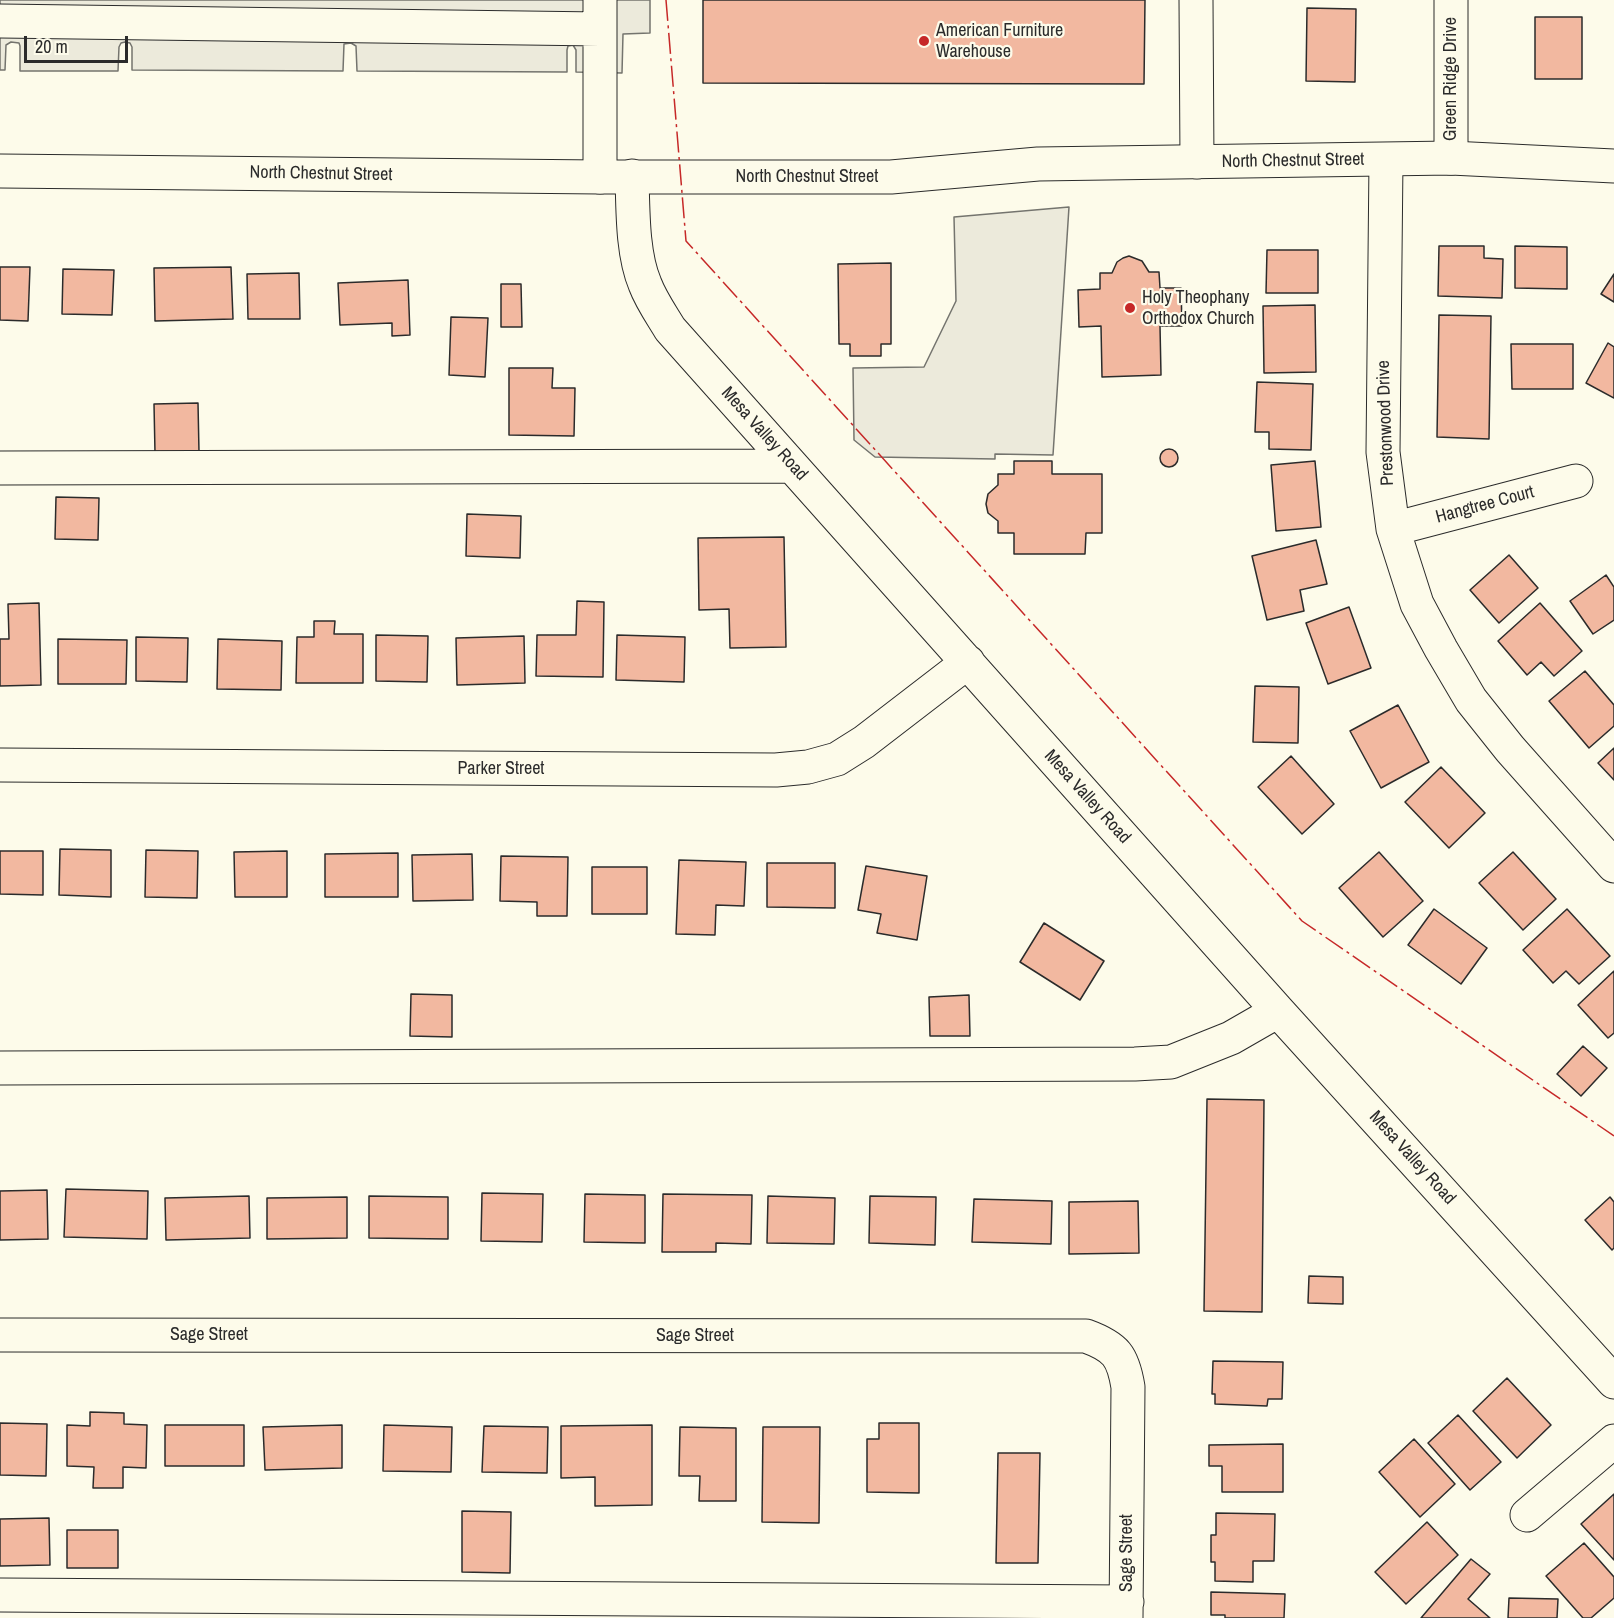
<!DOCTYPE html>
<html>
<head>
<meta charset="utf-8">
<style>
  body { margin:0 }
  #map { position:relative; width:1614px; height:1618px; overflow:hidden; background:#fdfbea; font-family:"Archivo Narrow",sans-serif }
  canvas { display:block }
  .scale { position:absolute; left:24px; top:36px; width:104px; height:27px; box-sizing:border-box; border:3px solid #2b2b2b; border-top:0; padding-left:8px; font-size:18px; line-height:21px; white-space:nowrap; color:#2b2b2b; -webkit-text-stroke:4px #fdfbea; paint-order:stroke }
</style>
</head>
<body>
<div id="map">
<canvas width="1614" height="1618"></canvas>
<div class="scale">20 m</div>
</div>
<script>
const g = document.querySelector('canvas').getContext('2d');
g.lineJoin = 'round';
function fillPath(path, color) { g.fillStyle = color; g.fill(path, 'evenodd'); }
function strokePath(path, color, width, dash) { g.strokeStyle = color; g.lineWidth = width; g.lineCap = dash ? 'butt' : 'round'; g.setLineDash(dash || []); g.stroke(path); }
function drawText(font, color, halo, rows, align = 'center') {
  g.font = font + ' "Archivo Narrow",sans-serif'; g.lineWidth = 4.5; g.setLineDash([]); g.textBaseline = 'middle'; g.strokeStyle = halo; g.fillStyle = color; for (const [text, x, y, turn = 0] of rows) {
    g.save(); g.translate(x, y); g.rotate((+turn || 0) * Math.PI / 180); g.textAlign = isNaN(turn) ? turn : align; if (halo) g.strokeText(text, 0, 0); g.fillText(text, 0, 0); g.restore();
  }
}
const parking = new Path2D(`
  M0,0H650V33L623,34L622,73L576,72V50L573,45L568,46L567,50V72L357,71L356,46L351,43L344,44L343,71L132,70V47L130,43L125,42L121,43L119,47L118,71H20V46L19,43L11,42L6,45L5,70H0Z
  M1069,207L1053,455L995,454V459L875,457L854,440L853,368L924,367L956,301L954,217Z`);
fillPath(parking, '#eceadb');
strokePath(parking, '#74746e', 1.5);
const building = new Path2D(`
  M703,0H1145L1144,84L703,83Z
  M1307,8L1356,9L1355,82L1306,81Z
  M1535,17H1582V79H1535Z
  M1439,246H1484V258L1503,259L1502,298L1438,296Z
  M1515,246L1567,247V289L1515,288Z
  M1267,250H1318V293H1266Z
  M1129,256L1142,261L1149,272H1159L1160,288H1181L1182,326H1160L1161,375L1102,377L1101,326L1079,327L1078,290L1100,289V273H1112L1117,262L1123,258Z
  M891,263V344H881V356H850V344H839L838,264Z
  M0,267H30L28,321L0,320Z
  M231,267L233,319L155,321L154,268Z
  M63,269L114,270L112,315L62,314Z
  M299,273L300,319H248L247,274Z
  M1614,274V302L1601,294Z
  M408,280L410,335L392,336V323L340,325L338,283Z
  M501,284H521L522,327H501Z
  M1315,305L1316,372L1264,373L1263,306Z
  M1439,315L1491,316L1489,439L1437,437Z
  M451,317L488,318L485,377L449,375Z
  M1608,343L1614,347V398L1586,383Z
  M1511,344H1573V389H1512Z
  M509,368H553L552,388H575L574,436L509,435Z
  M1257,382L1313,384L1311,450L1269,449V432H1255Z
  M198,403L199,452L155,453L154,404Z
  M1160 458a9 9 0 1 1 18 0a9 9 0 1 1-18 0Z
  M1014,461H1052V474H1102V533H1086L1085,554H1014V533H998V521L988,513L986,504L988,494L998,485V474H1014Z
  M1315,461L1321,527L1276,531L1271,465Z
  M56,497L99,498L98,540L55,539Z
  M467,514L521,516L520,558L466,556Z
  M784,537L786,647L730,648L729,609L699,610L698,538Z
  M1316,540L1327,584L1300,590L1304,611L1267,620L1252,556Z
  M1509,555L1538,588L1499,623L1470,590Z
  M1606,575L1614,587V620L1593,634L1570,601Z
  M577,601L604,602L603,677L536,676L537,635H576Z
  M39,603L41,685L0,686V639H9L8,604Z
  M1540,603L1582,651L1554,676L1541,662L1527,675L1498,641Z
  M1349,607L1371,668L1328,684L1306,623Z
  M314,621H335L334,634H363V683H296L297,637H314Z
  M376,635L428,636L427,682L376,681Z
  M617,635L685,637L684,682L616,680Z
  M524,636L525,683L457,685L456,638Z
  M136,637L188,638L187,682L136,681Z
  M58,639L127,640L126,684H58Z
  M218,639L282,641L281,690L217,689Z
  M1585,671L1614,705V726L1589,748L1549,701Z
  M1255,686L1299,687L1298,743L1253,742Z
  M1398,705L1429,762L1381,788L1350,731Z
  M1614,748V780L1598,763Z
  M1291,756L1334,804L1302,834L1258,787Z
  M1441,767L1485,813L1449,848L1405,802Z
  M60,849L111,850V897L59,895Z
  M146,850L198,851L197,898L145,897Z
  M0,851H43V895L0,894Z
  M287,851V897H235L234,852Z
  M1379,852L1423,901L1383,937L1339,888Z
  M1513,852L1556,899L1523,930L1479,883Z
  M398,853V897H325V854Z
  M472,854L473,900L413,901L412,855Z
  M501,856L568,857L567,916H537V902L500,901Z
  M679,860L746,862L744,906L716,905L715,935L676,934Z
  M767,863H835V908L767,907Z
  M866,866L927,876L917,940L877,933L881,914L858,910Z
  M592,867H647V914H592Z
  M1434,909L1487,948L1461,984L1408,945Z
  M1567,909L1610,956L1579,984L1566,971L1553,983L1523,950Z
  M1044,923L1104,961L1080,1000L1020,962Z
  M1614,971V1033L1608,1038L1578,1005Z
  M411,994L452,995V1037L410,1036Z
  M969,995L970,1036H930L929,997Z
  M1583,1046L1607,1068L1581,1096L1557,1074Z
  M1207,1099L1264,1100L1262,1312L1204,1311Z
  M66,1189L148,1191L147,1239L64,1237Z
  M47,1190L48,1239L0,1240V1191Z
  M482,1193L543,1194L542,1242L481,1241Z
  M585,1194L645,1195V1243L584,1242Z
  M663,1194L752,1195L751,1244L716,1243V1252H662Z
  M249,1196L250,1238L166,1240L165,1198Z
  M369,1196L448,1197V1239L369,1238Z
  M768,1196L835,1198L834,1244L767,1243Z
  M870,1196L936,1197L935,1245L869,1243Z
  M347,1197V1238L267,1239V1198Z
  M1610,1197L1614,1202V1248L1612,1250L1585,1220Z
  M974,1199L1052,1201L1051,1244L972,1242Z
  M1138,1201L1139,1253L1069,1254V1202Z
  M1309,1276L1343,1277V1304L1308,1303Z
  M1213,1361L1283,1362L1282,1399H1268L1267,1406L1215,1404V1394H1212Z
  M1507,1378L1551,1425L1517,1458L1473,1411Z
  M90,1412L124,1413V1424L147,1425L146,1468L123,1467V1488H93L94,1467L67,1466V1425L90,1426Z
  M1458,1415L1501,1462L1470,1490L1428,1443Z
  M0,1423L47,1424L46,1476L0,1475Z
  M879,1423H919V1493L867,1492V1439H879Z
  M165,1425H244V1466H165Z
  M342,1425V1468L265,1470L263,1427Z
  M384,1425L452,1427L451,1472L383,1471Z
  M652,1425V1505L595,1506V1477L561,1478V1426Z
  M484,1426L548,1427L547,1473L482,1472Z
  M680,1427L736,1428V1501H699L700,1476H679Z
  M763,1427H820L819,1523L762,1522Z
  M1414,1439L1455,1484L1420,1517L1379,1472Z
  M1283,1444V1492H1222V1466H1209V1445Z
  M998,1453H1040L1038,1563H996Z
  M1614,1494V1560L1581,1524Z
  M462,1511L511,1512L510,1573L462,1572Z
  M1216,1513L1275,1514L1274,1561H1253V1582L1215,1581V1562H1211V1535H1216Z
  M49,1518L50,1565L0,1566V1519Z
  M1427,1522L1458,1555L1406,1604L1375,1572Z
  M67,1530H118V1568H67Z
  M1584,1543L1614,1577V1598L1591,1618H1583L1546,1576Z
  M1471,1559L1490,1574L1468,1599L1490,1618H1421Z
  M1211,1592L1285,1594L1284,1618H1225V1615H1211Z
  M1509,1598L1558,1599L1557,1618H1508Z`);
fillPath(building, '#f2b8a0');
strokePath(building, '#2b2b2b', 1.5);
const minor = new Path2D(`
  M1196,0L1197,162
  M0,21L600,29V0
  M600,29V177
  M1451,158V0
  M1386,160L1383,452L1393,529L1417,604L1441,649L1471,700L1510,749L1614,866
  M632,176C633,209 632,253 645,284C651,300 661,314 670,329L1278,1011L1614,1382
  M0,468L792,466
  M1393,529L1576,481
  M0,765L776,770L808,767L837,759L864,742L968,662
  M0,1068L1135,1064L1171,1062L1231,1038L1278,1011
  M0,1335L1086,1336C1116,1347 1123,1356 1128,1387L1126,1618
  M1527,1515L1614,1441
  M0,1595L1127,1602`);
const major = new Path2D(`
  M0,171L600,177H891L1038,164L1451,158L1614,166`);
strokePath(minor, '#2b2b2b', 35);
strokePath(major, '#2b2b2b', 35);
strokePath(minor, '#fdfbea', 33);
strokePath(major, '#fdfbea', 33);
strokePath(new Path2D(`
  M666,0L686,241L1302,921L1614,1136`), '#c62828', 1.5, [21, 4.5, 3, 4.5]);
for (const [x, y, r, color] of [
  [924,41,6,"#c62828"],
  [1130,308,6,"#c62828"]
]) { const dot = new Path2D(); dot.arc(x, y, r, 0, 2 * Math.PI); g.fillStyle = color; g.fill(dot); strokePath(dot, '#fdfbea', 2); }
drawText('18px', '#2b2b2b', '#fdfbea', [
  ["American Furniture",936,31],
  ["Warehouse",936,52],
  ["Holy Theophany",1142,298],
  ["Orthodox Church",1142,319]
], 'left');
drawText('18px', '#2b2b2b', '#fdfbea', [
  ["Green Ridge Drive",1451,79,-90],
  ["North Chestnut Street",1293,161,-1],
  ["North Chestnut Street",321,174,1],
  ["North Chestnut Street",807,177],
  ["Prestonwood Drive",1386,423,-92],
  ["Mesa Valley Road",764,434,48],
  ["Hangtree Court",1485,505,-15],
  ["Parker Street",501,769],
  ["Mesa Valley Road",1087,797,48],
  ["Mesa Valley Road",1412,1158,48],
  ["Sage Street",209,1335],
  ["Sage Street",695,1336],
  ["Sage Street",1127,1553,-90]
]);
</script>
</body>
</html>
